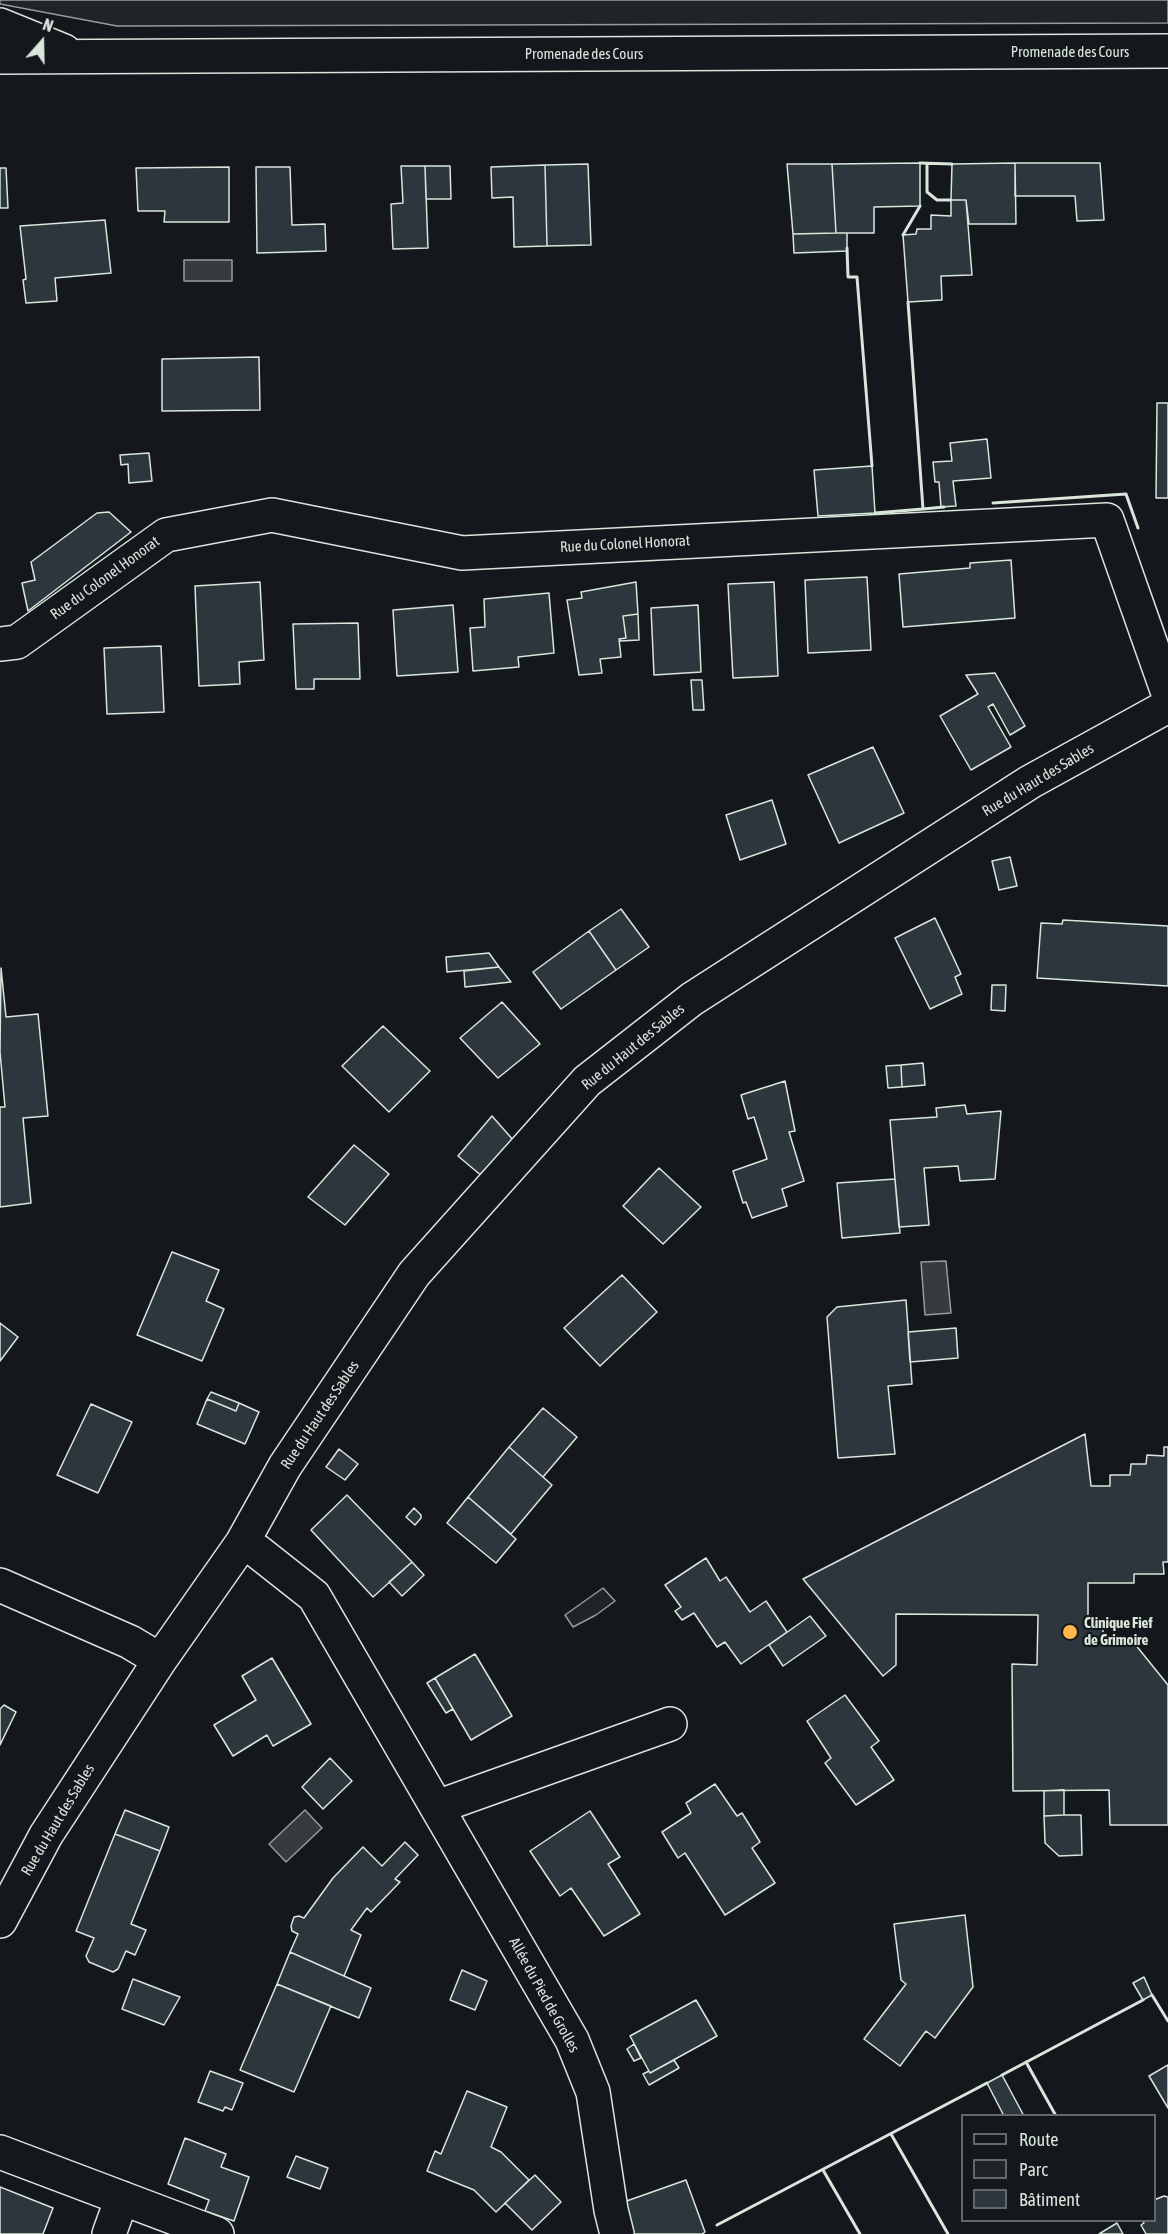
<!DOCTYPE html>
<html>
<head>
<meta charset="utf-8">
<style>
  body { margin:0 }
  #map { position:relative; width:1168px; height:2234px; overflow:hidden; background:#14181c; font-family:"Asap Condensed",sans-serif }
  canvas { display:block }
  .legend { position:absolute; left:961px; top:2114px; width:195px; height:108px; box-sizing:border-box; background:#14181c; border:2px solid #626a69; margin:0; padding:8px 10px; list-style:none; font-size:18px; color:#d8e6dc }
  .legend li { display:flex; align-items:center; gap:12px; height:30px }
  .legend b { width:30px; border:2px solid #626a69 }
  .north { position:absolute; left:12px; top:12px; width:60px; height:60px; -webkit-text-stroke:4px #14181c; paint-order:stroke; rotate:20deg; font-size:16px; font-weight:700; line-height:24px; text-align:center; color:#d8e6dc }
  .north::after { content:''; display:block; margin:auto; width:21px; height:27px; background:#d8e6dc; clip-path:polygon(50% 0,100% 100%,50% 72%,0 100%) }
</style>
</head>
<body>
<div id="map">
<canvas width="1168" height="2234"></canvas>
<ul class="legend">
<li><b style="height:8px;background:#14181c"></b>Route</li>
<li><b style="height:16px;background:#202428"></b>Parc</li>
<li><b style="height:16px;background:#2c363c"></b>Bâtiment</li>
</ul>
<div class="north">N</div>
</div>
<script>
const g = document.querySelector('canvas').getContext('2d');
g.lineJoin = 'round';
function fillPath(path, color) { g.fillStyle = color; g.fill(path, 'evenodd'); }
function strokePath(path, color, width, dash) { g.strokeStyle = color; g.lineWidth = width; g.lineCap = dash ? 'butt' : 'round'; g.setLineDash(dash || []); g.stroke(path); }
function drawText(font, color, halo, rows, align = 'center') {
  g.font = font + ' "Asap Condensed",sans-serif'; g.lineWidth = 4.5; g.setLineDash([]); g.textBaseline = 'middle'; g.strokeStyle = halo; g.fillStyle = color; for (const [text, x, y, turn = 0] of rows) {
    g.save(); g.translate(x, y); g.rotate((+turn || 0) * Math.PI / 180); g.textAlign = isNaN(turn) ? turn : align; if (halo) g.strokeText(text, 0, 0); g.fillText(text, 0, 0); g.restore();
  }
}
const green = new Path2D(`
  M0,0H1168V23L117,26L0,4Z
  M603,1588L615,1601L596,1615L573,1627L565,1615Z`);
fillPath(green, '#202428');
strokePath(green, '#939e99', 1.5);
const water = new Path2D(`
  M184,260H232V281H184Z
  M946,1261L951,1313L925,1315L921,1262Z
  M305,1810L322,1828L286,1862L269,1844Z`);
fillPath(water, '#363b3e');
strokePath(water, '#939e99', 1.5);
const building = new Path2D(`
  M920,163V206L874,207V233H836L832,164Z
  M1015,163H1100L1104,220L1077,221L1075,196H1015Z
  M1015,163L1016,224H969L966,200H951L952,164Z
  M588,164L591,245L547,246L545,165Z
  M787,164H832L836,233L793,234Z
  M545,165L547,246L514,247L513,197L492,198L491,167Z
  M401,166H425L428,248L393,249L391,204L403,203Z
  M425,166H450L451,199H426Z
  M229,167V222H164L165,211H138L136,168Z
  M256,167H290L292,225L325,224L326,251L257,253Z
  M0,168H6L8,208H0Z
  M951,200H966L972,275L941,276L942,300L908,302L903,235L916,234L917,229H931V215L951,216Z
  M105,220L111,273L55,278L57,301L26,303L23,280L26,279L20,226Z
  M836,233H847V251L794,253L793,234Z
  M259,357L260,410L162,411V359Z
  M1157,403H1168V498H1156Z
  M987,439L991,478L953,481L956,506L941,507L939,482H935L933,462L952,461L950,443Z
  M149,453L152,481L129,483L128,464L121,465L120,455Z
  M872,466L875,513L818,516L814,470Z
  M109,512L131,532L28,611L22,583L35,580L31,562L97,513Z
  M1011,560L1015,618L903,627L899,574L970,568V563Z
  M867,577L871,650L808,653L805,580Z
  M260,582L264,660L239,662L240,684L199,686L195,586Z
  M636,582L638,614L623,616L626,638L619,639L621,657L600,659L602,673L579,675L567,600L582,598L581,592Z
  M774,582L778,676L733,678L728,584Z
  M549,593L554,653L518,657L519,667L473,671L470,628L485,627L484,599Z
  M453,605L458,672L397,676L393,610Z
  M698,605L701,672L654,675L651,608Z
  M638,614L639,640L620,641L619,639L626,638L623,616Z
  M358,623L360,679H314V689H296L293,624Z
  M161,646L164,712L107,714L104,648Z
  M995,673L1025,726L1010,735L993,704L988,707L1011,747L971,770L940,716L978,694L966,675Z
  M691,680H702L704,710H693Z
  M873,747L904,813L839,843L808,775Z
  M772,800L786,844L740,860L726,815Z
  M1010,857L1017,886L999,890L992,861Z
  M621,909L649,947L616,970L589,931Z
  M935,918L961,974L955,977L962,994L930,1009L895,938Z
  M1063,920L1168,926V986L1037,978L1041,923L1062,924Z
  M589,931L616,970L561,1009L533,972Z
  M489,953L499,967L447,972L446,957Z
  M499,967L511,982L465,987L464,971Z
  M1,968L6,1017L38,1014L48,1116L23,1118L31,1203L0,1207V1107H5L0,1052Z
  M992,985H1006L1005,1011L991,1010Z
  M502,1002L540,1044L498,1078L460,1038Z
  M383,1026L430,1071L389,1112L342,1066Z
  M923,1063L925,1085L902,1087L901,1065Z
  M901,1065L902,1087L888,1088L886,1066Z
  M785,1081L795,1131L789,1132L804,1181L782,1189L787,1206L752,1218L746,1202L743,1203L733,1171L767,1159L754,1117L748,1119L741,1095Z
  M965,1105L967,1114L1001,1111L995,1179L960,1181L958,1166L924,1168L929,1225L899,1227L890,1120L937,1117L936,1108Z
  M492,1116L514,1141L483,1177L458,1156Z
  M354,1145L389,1174L345,1225L308,1197Z
  M659,1168L701,1207L663,1244L623,1206Z
  M895,1179L900,1233L842,1238L837,1183Z
  M172,1252L219,1270L206,1301L224,1309L202,1361L137,1335Z
  M622,1275L657,1312L600,1366L564,1328Z
  M906,1300L912,1384L888,1386L895,1454L838,1458L827,1317L837,1307Z
  M0,1323L18,1337L0,1361Z
  M956,1328L958,1358L910,1362L908,1332Z
  M211,1392L239,1403L236,1411L207,1399Z
  M207,1399L236,1411L239,1403L259,1412L245,1444L197,1424Z
  M91,1404L132,1422L98,1493L57,1475Z
  M543,1408L577,1437L543,1477L509,1447Z
  M1085,1434L1091,1486H1110V1475H1130L1131,1464H1146L1147,1455L1164,1456V1447H1168V1562H1163L1164,1574H1134V1583H1088V1627L1103,1626V1637L1130,1638L1168,1685V1825H1110L1109,1790L1013,1791L1012,1664L1037,1665L1038,1615L896,1614V1665L883,1676L803,1579Z
  M509,1447L552,1485L511,1534L468,1497Z
  M339,1449L358,1464L345,1480L326,1467Z
  M347,1495L412,1562L373,1597L311,1530Z
  M468,1497L516,1539L496,1563L447,1523Z
  M414,1508L421,1515V1518L415,1525L406,1517Z
  M706,1558L720,1581L726,1577L750,1612L766,1601L787,1632L741,1664L725,1642L717,1647L694,1613L682,1620L675,1611L681,1607L665,1585Z
  M412,1562L424,1575L402,1596L389,1582Z
  M810,1616L826,1636L783,1666L769,1645Z
  M475,1654L512,1716L471,1740L435,1678Z
  M272,1658L311,1724L273,1746L267,1735L233,1756L214,1725L256,1700L242,1676Z
  M435,1678L453,1709L446,1713L427,1683Z
  M845,1695L879,1741L871,1747L894,1780L856,1805L825,1763L831,1758L807,1721Z
  M4,1705L16,1712L0,1745V1709Z
  M330,1758L352,1781L323,1809L302,1787Z
  M715,1784L737,1816L742,1813L760,1842L752,1848L775,1883L725,1915L685,1853L678,1858L662,1832L691,1813L686,1803Z
  M1064,1790V1815L1044,1816V1791Z
  M125,1810L169,1827L160,1851L115,1834Z
  M590,1811L620,1857L608,1864L640,1914L604,1936L571,1888L560,1896L530,1851Z
  M1064,1815H1081L1082,1855L1059,1856L1045,1843L1044,1816Z
  M115,1834L160,1851L131,1924L146,1930L135,1955L126,1951L118,1969L113,1972L89,1962L86,1956L94,1938L76,1931Z
  M405,1842L418,1855L395,1879L400,1882L371,1912L367,1908L351,1930L361,1935L344,1976L290,1952L298,1934L292,1931L291,1926L294,1917L299,1916L304,1918L333,1878L363,1847L382,1866Z
  M965,1915L973,1987L935,2038L926,2031L900,2066L864,2039L906,1984L901,1980L894,1924Z
  M290,1952L371,1988L359,2018L277,1984Z
  M462,1970L487,1981L475,2010L450,2000Z
  M1144,1977L1152,1995L1143,2000L1133,1983Z
  M133,1979L180,1997L164,2025L122,2009Z
  M277,1984L331,2006L294,2092L240,2070Z
  M696,2000L717,2036L650,2073L630,2036Z
  M634,2044L641,2058L634,2061L627,2049Z
  M674,2060L679,2068L649,2085L643,2074L649,2071L650,2073Z
  M1168,2065V2108L1149,2076Z
  M210,2071L243,2083L232,2110L225,2107L223,2111L198,2102Z
  M1002,2075L1024,2116H1004L987,2083Z
  M467,2091L507,2107L491,2147L501,2152L529,2180L496,2212L474,2190L427,2171L435,2151L441,2154Z
  M185,2138L226,2154L221,2167L249,2177L234,2221L205,2211L209,2200L168,2184Z
  M296,2156L328,2168L320,2189L287,2177Z
  M535,2175L561,2202L532,2230L505,2203Z
  M686,2180L705,2232L702,2234H630L621,2203Z
  M0,2187L53,2208L43,2234H0Z
  M1164,2196L1168,2197V2234H1146L1141,2225L1144,2223L1142,2220H1154V2200Z
  M1117,2223L1123,2234H1099Z`);
fillPath(building, '#2c363c');
strokePath(building, '#d8e6dc', 1.5);
const minor = new Path2D(`
  M0,25L64,51
  M0,57L1168,51
  M0,644L17,642L166,535L272,515L462,553L1107,520L1168,693
  M242,1543L257,1551L314,1596L572,2040L593,2092L611,2210L617,2234
  M0,1585L130,1642L160,1660
  M437,1807L670,1724
  M0,1921L46,1835L160,1660L242,1543L285,1466L414,1274L587,1081L692,999L1030,782L1168,706
  M0,2152L217,2234
  M109,2234L122,2198`);
strokePath(minor, '#d8e6dc', 36);
strokePath(minor, '#14181c', 33);
strokePath(new Path2D(`
  M920,163L952,164
  M927,164V192L937,200H951
  M903,235L920,206
  M847,248L848,277H857L872,466
  M993,503L1126,494L1138,528
  M923,509L944,507
  M875,513L923,509L908,302
  M1152,1995L1168,2021
  M1026,2062L1056,2116
  M1002,2075L1143,2000
  M891,2134L948,2234
  M823,2170L860,2234
  M717,2225L987,2083`), '#d8e6dc', 3);
for (const [x, y, r, color] of [
  [1070,1632,8,"#ffb74d"]
]) { const dot = new Path2D(); dot.arc(x, y, r, 0, 2 * Math.PI); g.fillStyle = color; g.fill(dot); strokePath(dot, '#14181c', 2); }
drawText('15px', '#d8e6dc', '#14181c', [
  ["Promenade des Cours",1070,52],
  ["Promenade des Cours",584,54],
  ["Rue du Colonel Honorat",625,544,-3],
  ["Rue du Colonel Honorat",105,578,-36],
  ["Rue du Haut des Sables",1038,780,-31],
  ["Rue du Haut des Sables",633,1047,-39],
  ["Rue du Haut des Sables",320,1415,-56],
  ["Rue du Haut des Sables",58,1820,-59],
  ["Allée du Pied de Grolles",544,1995,61]
]);
drawText('bold 15px', '#d8e6dc', '#14181c', [
  ["Clinique Fief",1084,1623],
  ["de Grimoire",1084,1640]
], 'left');
</script>
</body>
</html>
